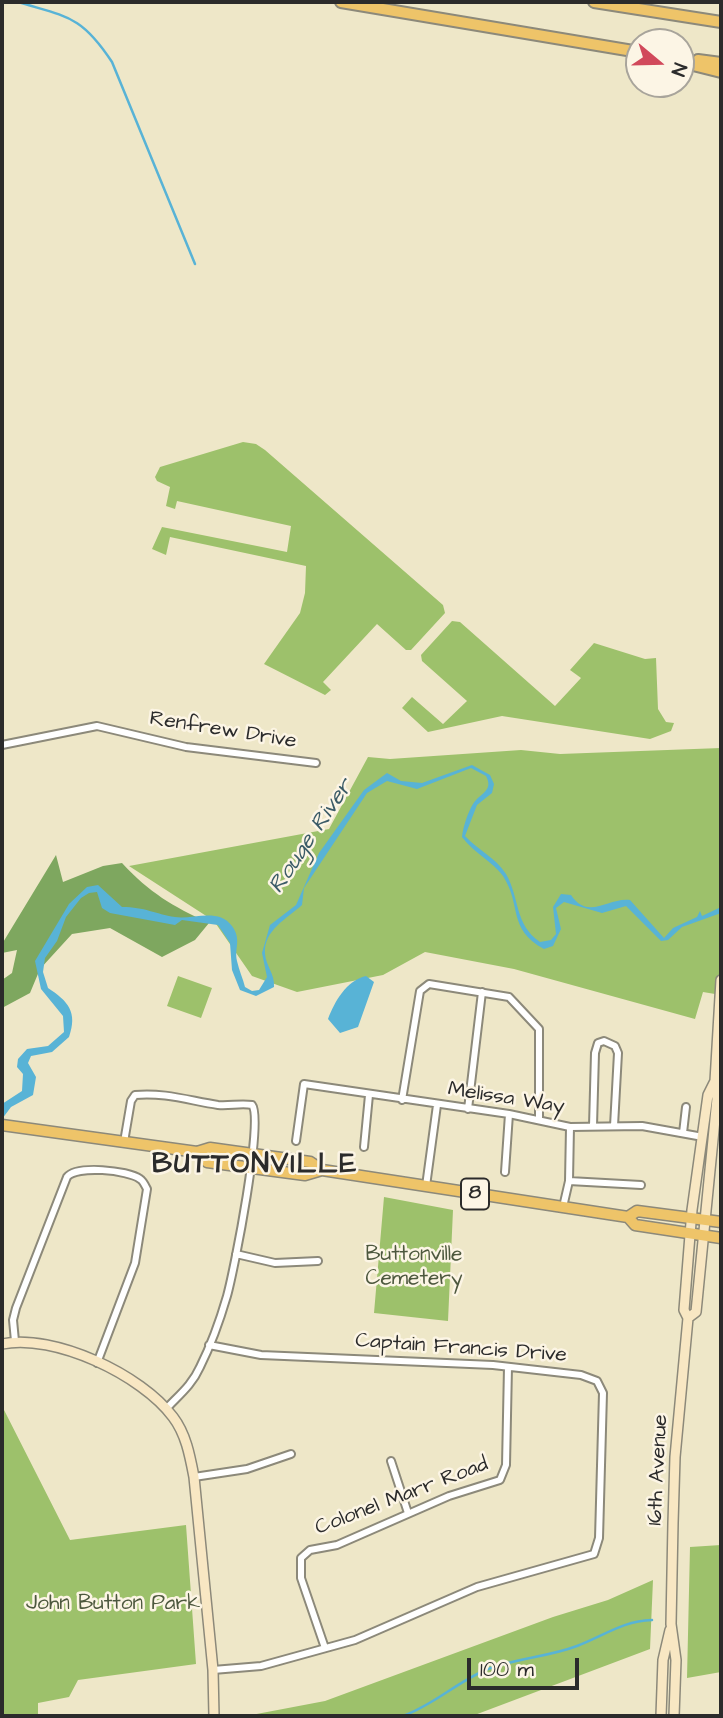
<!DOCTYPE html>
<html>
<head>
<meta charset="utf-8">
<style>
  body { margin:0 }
  #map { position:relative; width:723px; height:1718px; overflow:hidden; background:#eee7c8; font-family:"Architects Daughter",sans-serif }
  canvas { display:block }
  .frame { position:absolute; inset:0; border:4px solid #2b2b2b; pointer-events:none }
  .north { position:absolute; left:625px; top:28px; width:70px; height:70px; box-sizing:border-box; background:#fcf5e5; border:2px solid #a8a49b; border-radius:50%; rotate:109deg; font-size:19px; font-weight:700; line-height:28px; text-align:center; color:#2b2b2b }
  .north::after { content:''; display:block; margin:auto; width:24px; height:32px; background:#d1495b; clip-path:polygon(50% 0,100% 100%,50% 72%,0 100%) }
  .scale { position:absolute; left:467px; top:1658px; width:112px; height:32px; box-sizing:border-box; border:4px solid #2b2b2b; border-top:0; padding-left:9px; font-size:21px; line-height:24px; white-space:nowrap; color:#2b2b2b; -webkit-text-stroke:5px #fcf5e5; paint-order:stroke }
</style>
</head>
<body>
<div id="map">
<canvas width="723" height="1718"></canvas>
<div class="frame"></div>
<div class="north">N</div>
<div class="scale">100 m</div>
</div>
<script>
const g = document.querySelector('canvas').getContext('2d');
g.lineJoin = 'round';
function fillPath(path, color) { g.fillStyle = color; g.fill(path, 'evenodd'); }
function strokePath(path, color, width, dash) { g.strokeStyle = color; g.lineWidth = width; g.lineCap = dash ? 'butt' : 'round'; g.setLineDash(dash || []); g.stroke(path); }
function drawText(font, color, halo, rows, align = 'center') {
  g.font = font + ' "Architects Daughter",sans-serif'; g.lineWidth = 5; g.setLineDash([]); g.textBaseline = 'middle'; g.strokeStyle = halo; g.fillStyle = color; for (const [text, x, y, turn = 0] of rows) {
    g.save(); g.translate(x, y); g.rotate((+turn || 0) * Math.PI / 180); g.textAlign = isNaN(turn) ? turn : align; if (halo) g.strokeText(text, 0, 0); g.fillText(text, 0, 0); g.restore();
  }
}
fillPath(new Path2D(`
  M243,442L256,444L265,450L443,605L445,613L411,650H406L377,624L323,682L331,690L325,695L264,664L300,613L305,593L306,566L170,537L166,555L152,549L162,527L287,552L291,526L177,501L175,509L166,506L170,487L157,481L155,477L160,467Z
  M452,621L460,622L555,706L581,678L570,670L594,643L645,659L656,658L658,709L666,722L674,723L671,731L650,739L502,716L428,732L402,708L412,697L443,724L467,701L422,661L421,655Z
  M721,748V995L703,992L695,1019L514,969L425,952L383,975L297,992L252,976L214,921L129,866L329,829L368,757L390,759L521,750L560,754Z
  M178,976L212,988L201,1018L167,1006Z
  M384,1197L453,1210L448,1321L374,1313Z
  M2,1406L70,1540L186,1525L196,1664L78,1680L69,1697L38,1703V1716H2Z
  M721,1545V1672L687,1678L690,1547Z
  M653,1580L650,1649L472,1716H246L325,1701L553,1617L608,1600Z`), '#9dc16b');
fillPath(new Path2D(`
  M56,855L63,882L103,866L122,863C150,893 172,906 209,923L195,940L162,957L110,928L72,934L40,969L30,993L2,1008V980L12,973L17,950L2,953V944Z`), '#7ea75f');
fillPath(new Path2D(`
  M472,765L490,775L494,784L492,793L477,805L465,836C478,850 495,857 506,874C520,898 514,924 540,942L551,940L556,934L553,907L561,894L571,895C588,921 609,897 630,900L664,938L673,928L697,917L700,911L702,916L721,907V913L682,927L668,940L661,941L626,906L602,913L564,902L556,908L561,929L553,946L544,949C507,929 522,905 503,876C493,862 474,853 462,837C463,827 468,812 473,804C480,793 494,791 486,776L471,768L417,789L387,781L367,793L304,888L302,905C288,918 263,930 265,954C266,966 275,974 274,987L256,996L240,990L232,970L230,943L218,925L182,920L175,925L110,913L102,908L97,892L89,893L81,898L66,917L57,941L45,958L43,972L48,988C68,1001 78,1012 69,1037L52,1052L31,1056L28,1063L36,1077L33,1095L11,1107L2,1119V1104L22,1091L23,1074L17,1067L18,1059L27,1049L48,1046L64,1032L63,1016L41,989L35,961L69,904L87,887L98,885L122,907C145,907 155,914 175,917C192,920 218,907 232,926C242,940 234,948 237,961C239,970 243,979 245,987L252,991L259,990L267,977L262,953L270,925L296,905L319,853L364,790L387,773L401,781L422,783Z
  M366,976L374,982L358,1027L340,1033L328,1019C335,1001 346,981 366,976Z`), '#58b3d6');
strokePath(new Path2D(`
  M18,2C67,17 81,15 112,62L195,264
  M403,1716C434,1705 458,1681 488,1669C517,1658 548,1657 577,1646C604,1636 622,1621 652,1620`), '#58b3d6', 2.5);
const street = new Path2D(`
  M2,745L97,726L186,747L316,763
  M402,1100L420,991L429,984L509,997L539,1029V1120
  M468,1109L482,992
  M593,1126L595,1053L598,1043L604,1041L615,1046L618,1053L614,1126
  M683,1133L686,1107
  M296,1141L304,1084L509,1114L570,1127L642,1126L703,1137
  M124,1142L131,1101L135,1095C164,1092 191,1101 218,1105C230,1106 241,1103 252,1105C264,1119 234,1271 227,1296C220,1320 211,1345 200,1367C192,1385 179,1395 166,1409
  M364,1147L369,1095
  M505,1172L509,1114
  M569,1181L641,1185
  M426,1186L437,1105
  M563,1207L569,1181L570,1127
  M236,1254L275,1263L318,1261
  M15,1341L13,1320L16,1308L67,1177C76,1165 128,1170 140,1179C142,1180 146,1187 147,1189L135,1263L97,1363
  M209,1345L261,1355L493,1365L581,1375L597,1381L603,1393L599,1538L594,1554L477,1587L355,1640L261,1666L213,1670
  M391,1461L408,1513
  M194,1477L247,1469L291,1454
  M325,1648L301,1578V1558L310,1550L337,1545L449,1496L500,1480L506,1465L508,1367`);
const secondary = new Path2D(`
  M688,1318L696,1312L717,1099L715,1081L721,980
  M2,1344C54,1333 142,1375 173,1417C186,1434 190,1456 194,1477L213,1670L214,1716
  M661,1716L663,1660L670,1630
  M674,1716L676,1660L671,1624L673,1523L675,1457L688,1318L684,1310L692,1210L708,1095L715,1081`);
const primary = new Path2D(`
  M2,1125L197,1152L210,1148L310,1162L322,1170
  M197,1152L207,1162L305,1175L322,1170L628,1217L635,1225L721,1238
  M628,1217L637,1211L721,1222`);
const highway = new Path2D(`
  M341,2L639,52
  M594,2L721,22
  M698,60L721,63
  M681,62L721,72`);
strokePath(street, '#8c897a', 10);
strokePath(secondary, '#8c897a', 12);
strokePath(primary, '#8c897a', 13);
strokePath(highway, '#8c897a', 14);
strokePath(street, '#fff', 6);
strokePath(secondary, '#f8e7c3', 9);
strokePath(primary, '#eec469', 10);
strokePath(highway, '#eec469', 10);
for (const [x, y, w] of [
  [475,1194,28]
]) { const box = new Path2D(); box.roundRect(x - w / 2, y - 15.5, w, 31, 5); g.fillStyle = '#fcf5e5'; g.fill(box); strokePath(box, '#2b2b2b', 2); }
drawText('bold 19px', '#2b2b2b', null, [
  ["8",475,1194]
]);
drawText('21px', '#2b2b2b', '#fcf5e5', [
  ["Renfrew Drive",223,731,9],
  ["Melissa Way",506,1099,9],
  ["Captain Francis Drive",461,1349,4],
  ["16th Avenue",659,1470,-87],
  ["Colonel Marr Road",402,1497,-21]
]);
drawText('21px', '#4d583e', '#fcf5e5', [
  ["Buttonville",414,1256],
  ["Cemetery",414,1280],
  ["John Button Park",113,1605]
]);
drawText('italic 23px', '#3b5b67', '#fcf5e5', [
  ["Rouge River",312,837,-56]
]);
g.letterSpacing = '2px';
drawText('bold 28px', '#2b2b2b', '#fcf5e5', [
  ["BUTTONVILLE",255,1166]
]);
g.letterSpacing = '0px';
</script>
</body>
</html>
